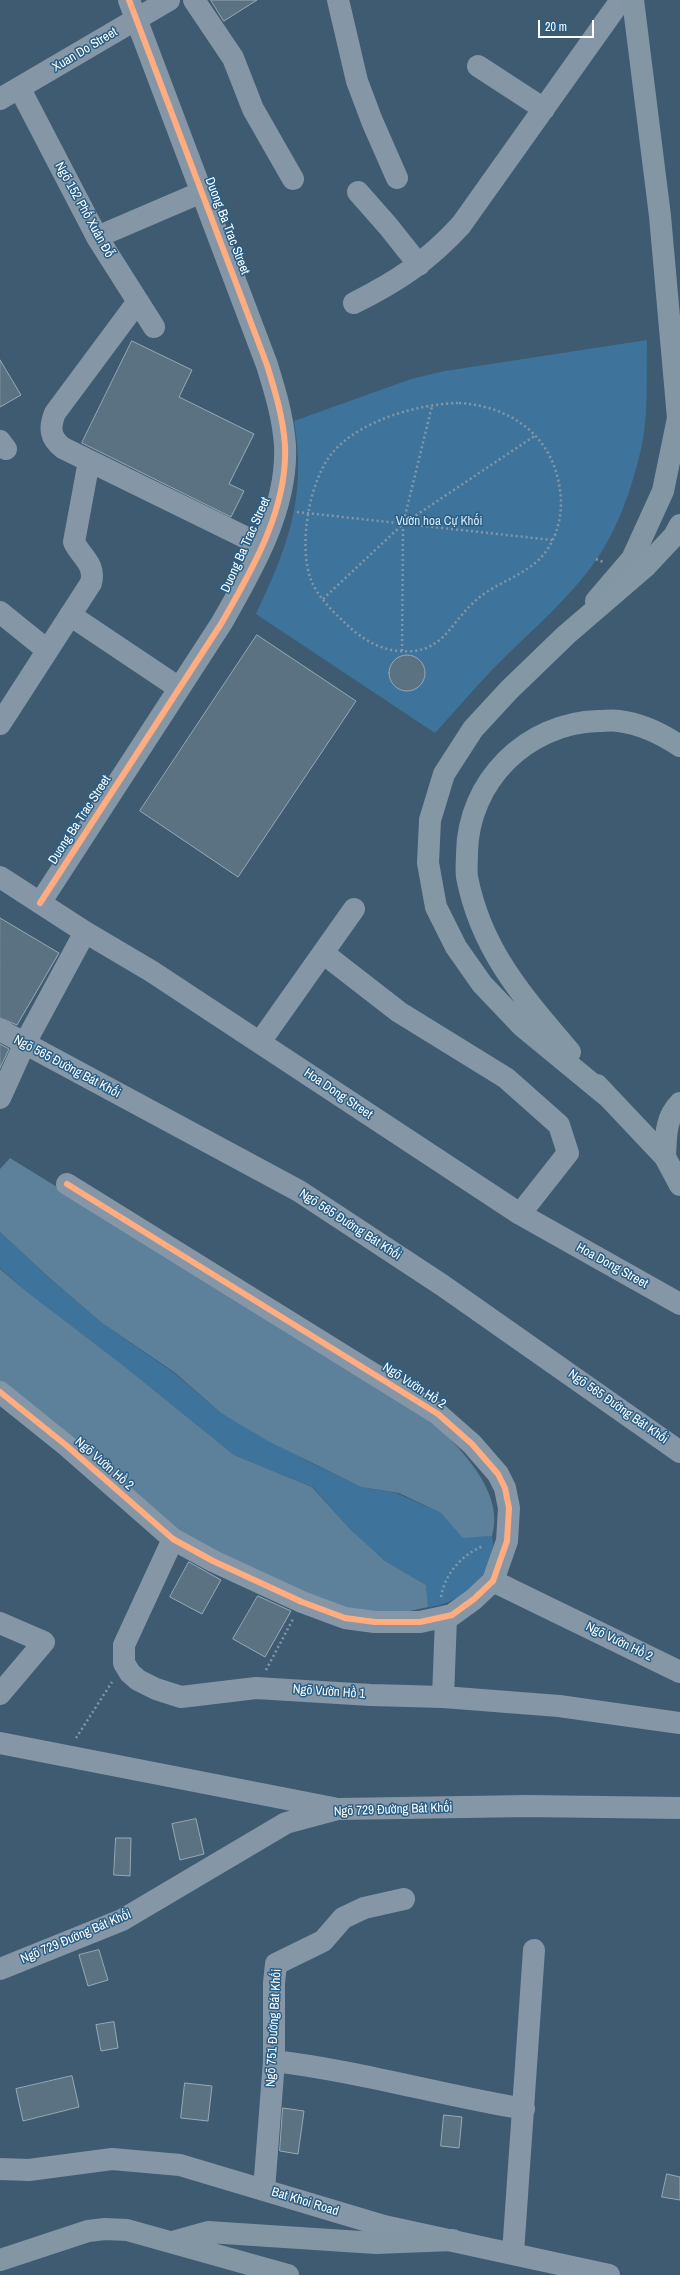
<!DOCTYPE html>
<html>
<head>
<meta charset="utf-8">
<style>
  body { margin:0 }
  #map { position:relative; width:680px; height:2275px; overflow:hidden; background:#3e5b71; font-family:"Archivo Narrow",sans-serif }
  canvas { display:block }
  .scale { position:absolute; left:538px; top:20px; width:56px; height:18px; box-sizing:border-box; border:2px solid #fff; border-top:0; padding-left:5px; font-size:12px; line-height:14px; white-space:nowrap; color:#fff; -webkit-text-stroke:3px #295e86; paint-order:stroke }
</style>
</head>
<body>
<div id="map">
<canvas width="680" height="2275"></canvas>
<div class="scale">20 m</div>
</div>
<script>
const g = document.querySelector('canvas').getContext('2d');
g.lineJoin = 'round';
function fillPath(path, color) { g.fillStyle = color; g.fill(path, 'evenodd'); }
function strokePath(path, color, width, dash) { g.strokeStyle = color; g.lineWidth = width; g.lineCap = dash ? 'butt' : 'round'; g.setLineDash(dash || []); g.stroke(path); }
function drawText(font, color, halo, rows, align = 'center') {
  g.font = font + ' "Archivo Narrow",sans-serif'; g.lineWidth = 3; g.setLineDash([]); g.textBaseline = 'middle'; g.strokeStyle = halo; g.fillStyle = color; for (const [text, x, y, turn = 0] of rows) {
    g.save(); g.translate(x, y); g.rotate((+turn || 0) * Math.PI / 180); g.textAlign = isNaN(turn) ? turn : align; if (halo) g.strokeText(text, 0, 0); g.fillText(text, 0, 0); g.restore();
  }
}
fillPath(new Path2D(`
  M647,340C646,376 649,414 641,449C631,493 614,540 585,575C557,610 523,638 492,670C472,691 454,712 435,733L256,614C288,546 307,497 294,421L411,379L445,371Z
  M0,1232L52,1280L102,1323L174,1373L221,1413L309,1462L361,1487L396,1493L441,1513L463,1537L492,1536C499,1573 462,1604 428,1607L426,1585L385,1561L351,1530L313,1487L234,1455L124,1366L22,1288L0,1268Z`), '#3e749b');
fillPath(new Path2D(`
  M10,1158L419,1410C451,1438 507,1489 492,1536L463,1538L441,1513L399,1493L361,1487L268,1441L221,1413L174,1372L102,1323L52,1280L0,1232V1169Z
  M0,1269L22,1288L124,1366L234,1455L312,1487L351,1530L385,1561L426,1585L428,1607L405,1612L357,1614L277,1584L167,1525L92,1457L0,1381Z`), '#5d809b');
const building = new Path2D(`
  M211,0H257L224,21Z
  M132,341L192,370L179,397L254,434L229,484L244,491L231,517L82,443Z
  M0,360L21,395L0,407Z
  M257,635L356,701L238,877L140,811Z
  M389 673a18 18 0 1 1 36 0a18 18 0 1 1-36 0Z
  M0,918L59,953L17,1025L0,1018Z
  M0,1044L9,1049L0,1068Z
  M189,1562L221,1580L202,1614L170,1597Z
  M258,1596L291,1611L265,1657L233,1639Z
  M196,1819L204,1854L180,1860L172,1824Z
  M116,1838H131L130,1876L114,1875Z
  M99,1950L108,1980L88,1986L79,1955Z
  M114,2022L118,2048L101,2051L96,2025Z
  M72,2076L79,2107L23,2121L16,2089Z
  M185,2083L212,2086L208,2121L181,2118Z
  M283,2108L304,2111L298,2154L280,2151Z
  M444,2115L462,2117L459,2148L441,2146Z
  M667,2174L680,2177V2200L662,2197Z`);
fillPath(building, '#5b7283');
strokePath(building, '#98a9b5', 1);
strokePath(new Path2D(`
  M459,403C511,406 553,436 560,490C563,511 559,532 547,550C529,576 496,581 474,602C448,626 442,655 399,651C376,649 358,636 342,620C330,609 317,595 311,580C298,546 309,480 333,452C361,420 418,404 459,403Z
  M297,512L552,540
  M596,559L603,562
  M323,599L403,524L536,435
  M402,651L403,524L432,406
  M441,1597C445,1573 462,1555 483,1546
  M266,1670L293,1619
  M76,1738L112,1682`), '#8597a7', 2.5, [2, 3]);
strokePath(new Path2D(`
  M194,0L233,58L253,109L293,179
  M338,0L357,81L372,121L397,178
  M478,66L544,109
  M20,89L97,237L154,327
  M0,99L169,0
  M358,192L388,226L419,265
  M97,237L202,192
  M354,303C398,281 428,261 461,225L621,0
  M133,308L55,413C49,428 50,438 63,448L261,545
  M0,441L6,449
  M0,612L47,650
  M70,615L179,688
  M0,724L91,583C96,564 81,557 74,542L89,461
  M0,877L85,932L151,971L520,1214L680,1304
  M40,903L221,624C252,570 288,509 285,445C283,417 275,391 267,365L129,0
  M323,953L399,1012L506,1078L559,1125L568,1153L520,1214
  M0,1030L299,1191L442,1285L680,1452
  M260,1042L354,909
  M0,1098L24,1045L85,932
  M0,1392L67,1446L173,1539L213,1561L302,1602L345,1618L375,1622H420L452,1615L474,1599L493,1581L507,1541L509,1508L505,1488L498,1474L472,1444L438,1414L67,1184
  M173,1539L124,1645V1663L130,1673L138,1680L156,1689L181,1697L256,1688L371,1695L443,1697L559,1706L680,1723
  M493,1581L680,1672
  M0,1623L44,1642L0,1694
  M443,1697L446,1618
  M0,1743L333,1808
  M0,1969L122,1920L286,1823L338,1809L527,1806L680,1808
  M274,2061C358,2071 440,2095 524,2109
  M0,2169L29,2170L112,2159L180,2165L384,2226L609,2275
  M264,2190L274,2061V1983L276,1964L323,1941L343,1918L364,1908L404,1899
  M513,2253L534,1950`), '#8597a7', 22);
strokePath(new Path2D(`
  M596,601L632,559L663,491L678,418L660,216L633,0
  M172,2242L208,2232L376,2243L453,2240
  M0,2260L88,2231L105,2229L127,2230L288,2275`), '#8396a4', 22);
strokePath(new Path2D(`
  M570,1052C523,997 481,950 467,877C466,869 467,861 467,853C468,781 527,723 598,721C605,721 612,720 619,721C642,724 662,734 680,746
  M597,1085L665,1157L680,1185
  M607,1096L522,1026L482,984L456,947L436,907L428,863L430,820L444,774L473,729L509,690L566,635L645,567L674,536L680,525
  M665,1157C666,1137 665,1118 680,1103`), '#8497a5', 22);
strokePath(new Path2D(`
  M40,903L221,624C252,570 288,509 285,445C283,417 275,391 267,365L129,0
  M0,1392L67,1446L173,1539L213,1561L302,1602L345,1618L375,1622H420L452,1615L474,1599L493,1581L507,1541L509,1508L505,1488L498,1474L472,1444L438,1414L67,1184`), '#ffac80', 6);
drawText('13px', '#fff', '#295e86', [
  ["Xuan Do Street",85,50,-31],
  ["Ngõ 152 Phố Xuân Đỗ",84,210,61],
  ["Duong Ba Trac Street",227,226,69],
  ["Duong Ba Trac Street",246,545,-66],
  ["Duong Ba Trac Street",80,820,-57],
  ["Ngõ 565 Đường Bát Khối",67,1067,28],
  ["Hoa Dong Street",338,1094,34],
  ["Ngõ 565 Đường Bát Khối",350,1225,33],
  ["Hoa Dong Street",612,1266,29],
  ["Ngõ Vườn Hồ 2",414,1386,33],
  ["Ngõ 565 Đường Bát Khối",618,1407,35],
  ["Ngõ Vườn Hồ 2",104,1464,41],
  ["Ngõ Vườn Hồ 2",619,1642,26],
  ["Ngõ Vườn Hồ 1",329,1692,4],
  ["Ngõ 729 Đường Bát Khối",393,1810,-2],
  ["Ngõ 729 Đường Bát Khối",76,1937,-23],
  ["Ngõ 751 Đường Bát Khối",274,2028,-87],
  ["Bat Khoi Road",305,2202,17]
]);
drawText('13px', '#d8eaf6', '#295e86', [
  ["Vườn hoa Cự Khối",439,522]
]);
</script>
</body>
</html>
